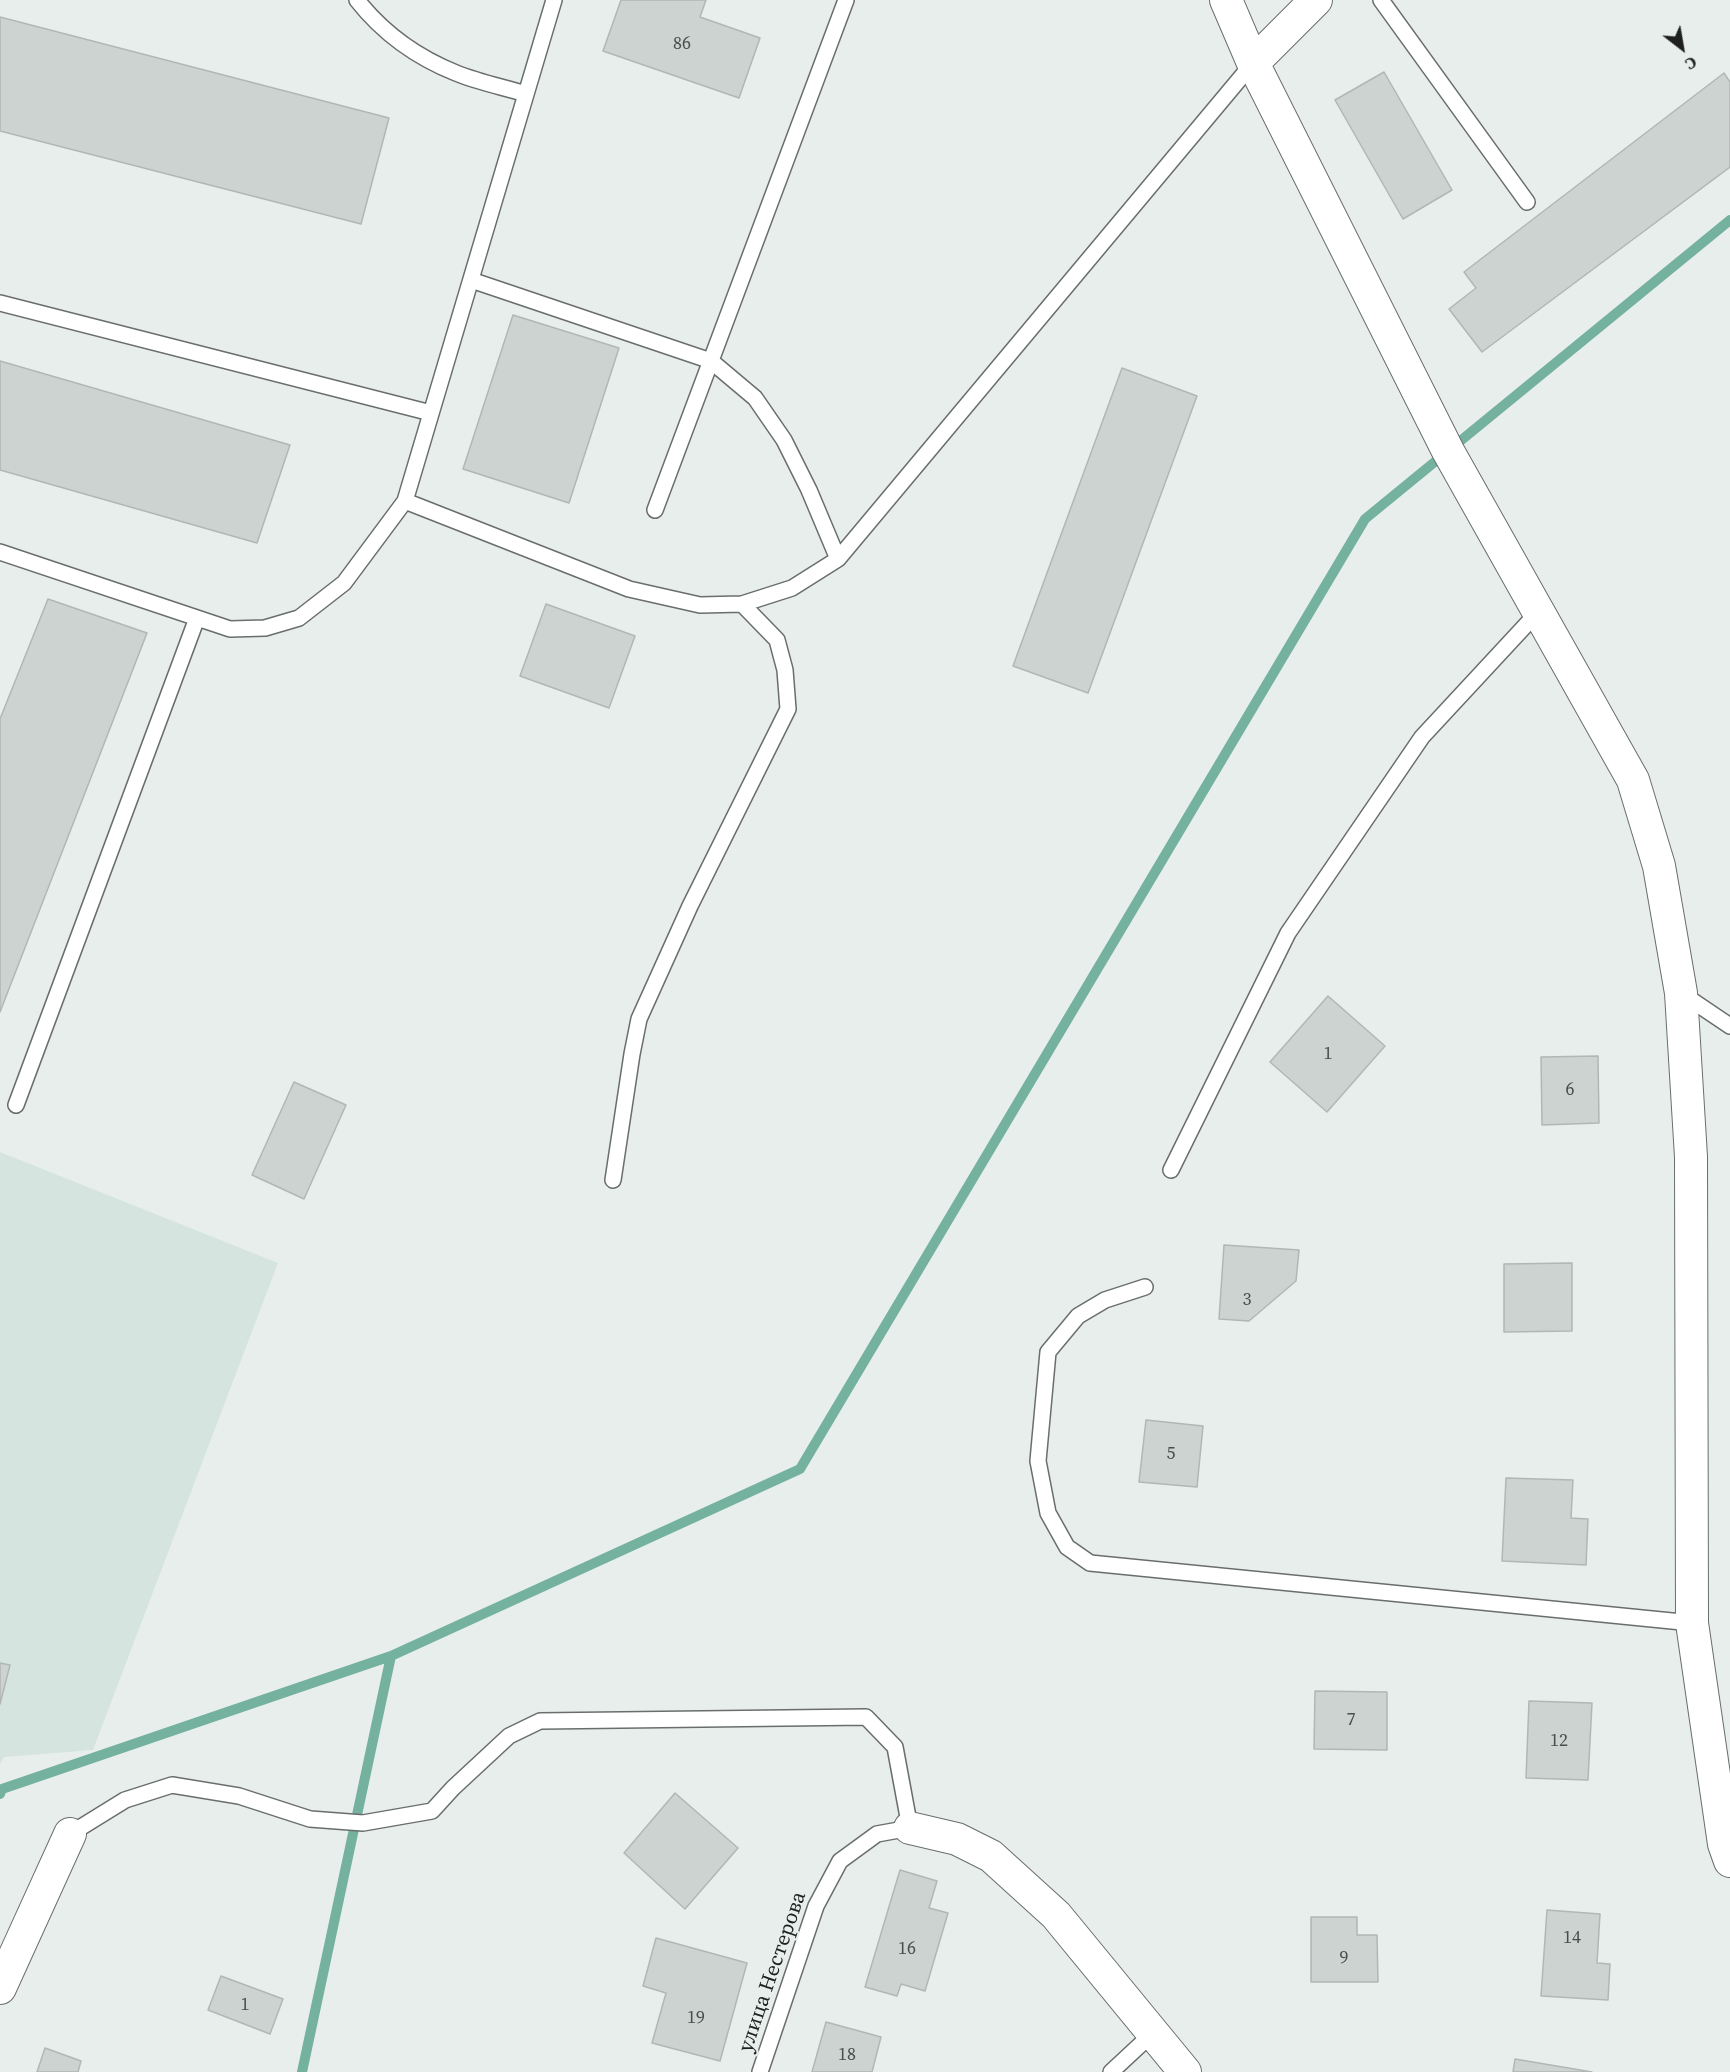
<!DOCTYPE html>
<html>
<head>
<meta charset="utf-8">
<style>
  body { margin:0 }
  #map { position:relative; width:1730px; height:2072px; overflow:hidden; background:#e8eeec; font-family:"Source Serif 4",serif }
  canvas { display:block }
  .north { position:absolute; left:1652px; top:18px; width:60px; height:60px; -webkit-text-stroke:4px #e8eeec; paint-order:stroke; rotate:149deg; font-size:16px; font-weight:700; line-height:24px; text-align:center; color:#1e201f }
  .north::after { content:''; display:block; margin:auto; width:21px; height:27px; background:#1e201f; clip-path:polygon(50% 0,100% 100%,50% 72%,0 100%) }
</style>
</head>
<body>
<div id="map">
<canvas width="1730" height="2072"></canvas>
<div class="north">С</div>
</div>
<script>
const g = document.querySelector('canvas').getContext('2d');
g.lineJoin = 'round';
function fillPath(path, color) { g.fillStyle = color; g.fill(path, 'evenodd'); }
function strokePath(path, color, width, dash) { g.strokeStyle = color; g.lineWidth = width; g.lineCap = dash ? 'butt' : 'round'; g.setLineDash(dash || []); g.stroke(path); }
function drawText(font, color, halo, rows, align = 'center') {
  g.font = font + ' "Source Serif 4",serif'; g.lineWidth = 4.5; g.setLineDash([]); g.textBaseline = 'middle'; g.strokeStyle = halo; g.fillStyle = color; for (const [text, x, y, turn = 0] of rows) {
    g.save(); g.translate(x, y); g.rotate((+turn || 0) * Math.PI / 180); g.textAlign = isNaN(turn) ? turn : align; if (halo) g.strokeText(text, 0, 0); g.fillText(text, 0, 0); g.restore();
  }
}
fillPath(new Path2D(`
  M0,1152L278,1263L93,1750L4,1757L0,1764Z`), '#d6e4df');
strokePath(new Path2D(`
  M0,1794L2,1789L391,1656
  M302,2072L391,1656L800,1469L1365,519L1730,220`), '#74b19e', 10);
const building = new Path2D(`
  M621,0H706L700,17L760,38L739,98L603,51Z
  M0,17L389,118L361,224L0,131Z
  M1384,72L1452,190L1403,219L1335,100Z
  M1724,73L1730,82V167L1482,352L1449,309L1476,288L1464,272Z
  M513,315L619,348L569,503L463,469Z
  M0,361L290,445L257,543L0,470Z
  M1122,368L1197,396L1088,693L1013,666Z
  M48,599L147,633L0,1012V719Z
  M546,604L635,636L609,708L520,676Z
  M1328,996L1385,1046L1327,1112L1270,1062Z
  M1598,1056L1599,1123L1542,1125L1541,1057Z
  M294,1082L346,1105L304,1199L252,1175Z
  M1224,1245L1299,1250L1296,1281L1249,1321L1219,1319Z
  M1572,1263V1331L1504,1332V1264Z
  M1146,1420L1203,1426L1197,1487L1139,1482Z
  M1506,1478L1573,1480L1571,1518L1588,1519L1586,1565L1502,1561Z
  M0,1663L10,1665L0,1704Z
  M1315,1691L1387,1692V1750L1314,1749Z
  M1529,1701L1592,1703L1588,1780L1526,1778Z
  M675,1793L738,1848L685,1909L624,1853Z
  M900,1870L937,1881L929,1908L948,1913L925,1991L901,1984L897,1996L865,1987Z
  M1547,1910L1600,1914L1597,1963L1610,1964L1608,2000L1541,1996Z
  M1311,1917H1357V1935H1377L1378,1982H1311Z
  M656,1938L747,1963L720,2061L652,2043L666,1993L643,1986Z
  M221,1976L283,1999L270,2034L208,2010Z
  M826,2022L881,2037L872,2072H812Z
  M45,2048L81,2061L78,2072H37Z
  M1515,2059L1592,2072H1513Z`);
fillPath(building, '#cdd3d0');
strokePath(building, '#b1b7b5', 1.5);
const lane = new Path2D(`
  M357,0C383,33 416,57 456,73C478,82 503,87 526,94
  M1381,0L1527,202
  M471,280L711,361L755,398L784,440L809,490L838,559
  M0,303L431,413
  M405,501L554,0
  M655,510L846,0
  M0,552L230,629L265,628L299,618L344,583L405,501L629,589L700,605L742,604L792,588L838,559L1253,63
  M1681,993L1730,1026
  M16,1105L197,618
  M1171,1170L1288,933L1422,737L1538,612
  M613,1180L632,1054L639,1019L690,906L788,709L785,670L777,640L742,604
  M1145,1287L1105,1300L1078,1316L1048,1352L1038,1461L1048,1513L1067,1547L1090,1563L1692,1623
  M70,1834L125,1800L172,1785L239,1796L310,1819L363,1823L432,1811L453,1788L509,1736L540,1721L866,1717L895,1747L910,1828L877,1834L840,1861L816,1906L760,2072
  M1111,2072L1154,2032`);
const street = new Path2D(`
  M1226,0L1253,63L1448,451L1633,780L1659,866L1681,993L1691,1157L1692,1623L1724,1844L1730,1861
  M1253,63L1316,0
  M910,1828L957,1839L991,1856L1056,1915L1185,2072
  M0,1988L70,1834`);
strokePath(lane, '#696e6d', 18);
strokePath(street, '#696e6d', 34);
strokePath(lane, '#fff', 15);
strokePath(street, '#fff', 32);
drawText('18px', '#4a4d4b', null, [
  ["86",682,44],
  ["1",1328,1054],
  ["6",1570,1090],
  ["3",1247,1300],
  ["5",1171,1454],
  ["7",1351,1720],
  ["12",1559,1741],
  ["14",1572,1938],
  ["16",907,1949],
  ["9",1344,1958],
  ["1",245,2005],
  ["19",696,2018],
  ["18",847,2055]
]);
drawText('21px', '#1e201f', '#e8eeec', [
  ["улица Нестерова",773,1972,-71]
]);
</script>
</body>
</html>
